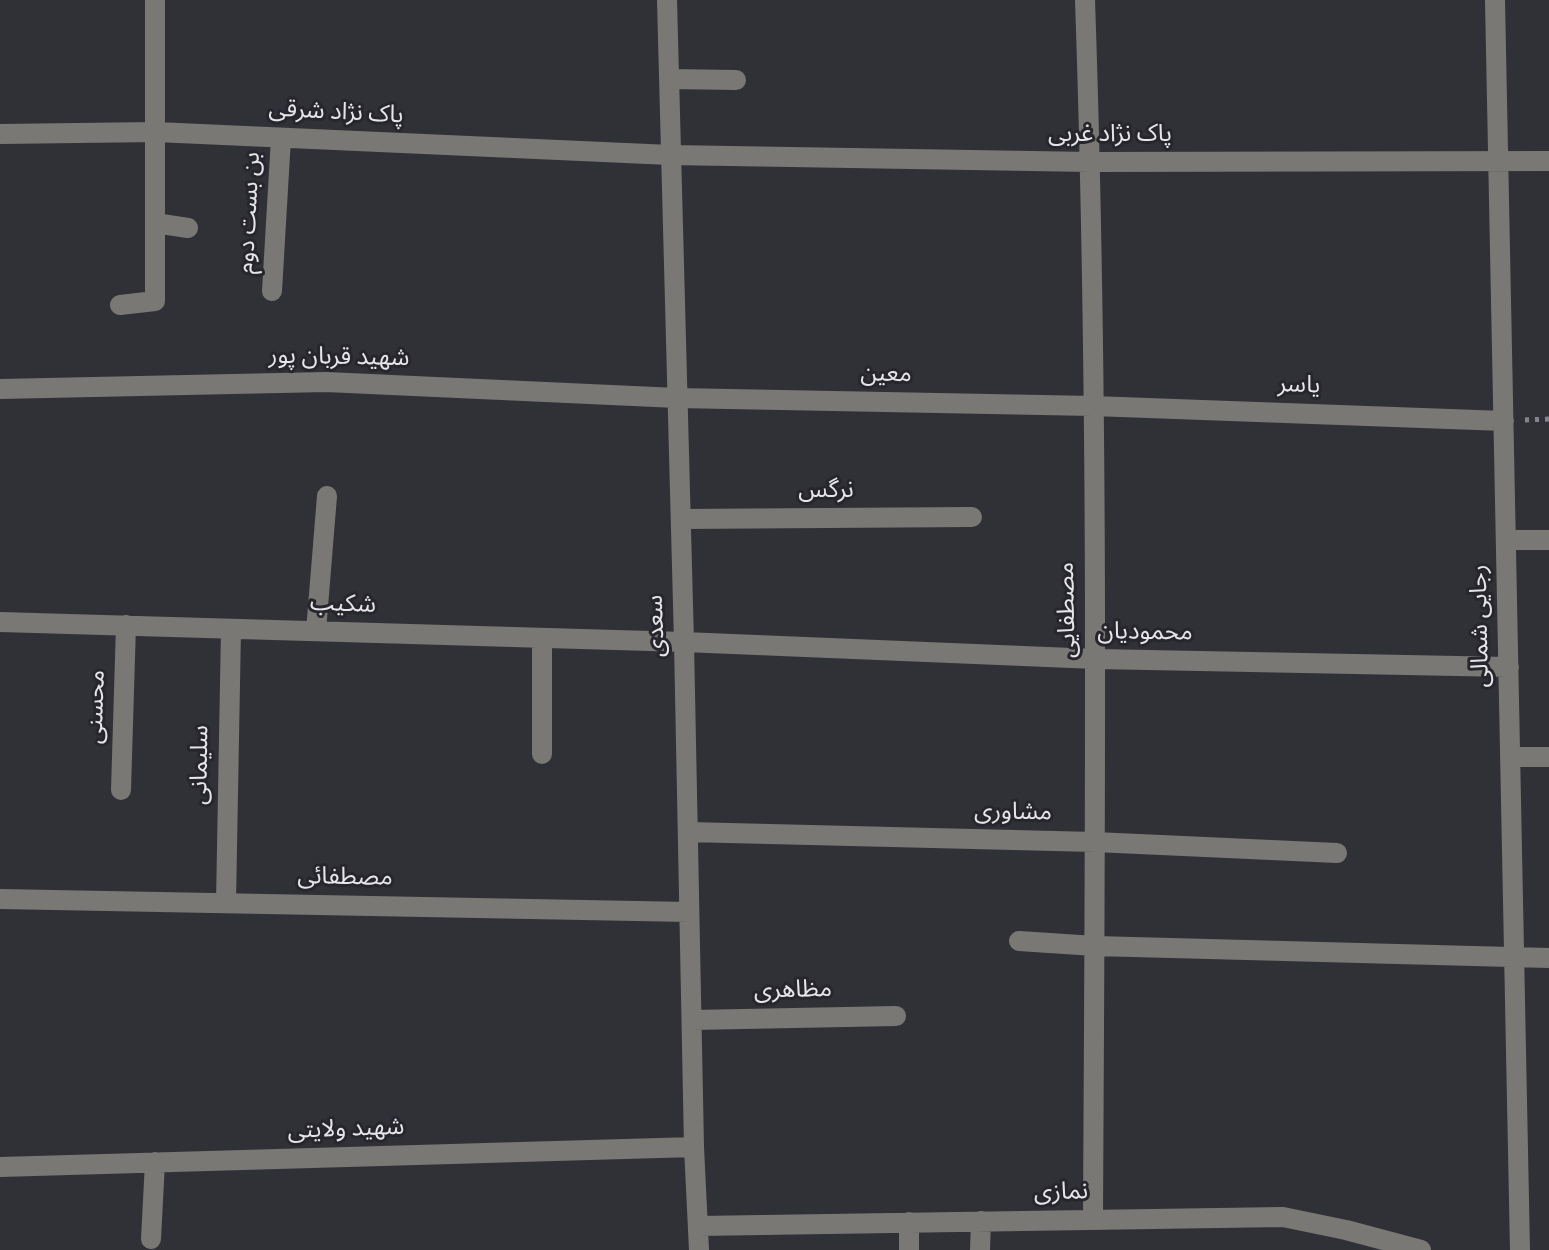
<!DOCTYPE html>
<html>
<head>
<meta charset="utf-8">
<style>
  body { margin:0 }
  canvas { display:block; background:#303037 }
</style>
</head>
<body>
<canvas width="1549" height="1250"></canvas>
<script>
const g = document.querySelector('canvas').getContext('2d');
g.lineJoin = 'round';
function strokePath(path, color, width, dash) { g.strokeStyle = color; g.lineWidth = width; g.lineCap = dash ? 'butt' : 'round'; g.setLineDash(dash || []); g.stroke(path); }
function drawText(font, color, halo, rows, align = 'center') {
  g.font = font + ' Overpass,"Noto Sans Arabic",sans-serif'; g.lineWidth = 6; g.setLineDash([]); g.textBaseline = 'middle'; g.strokeStyle = halo; g.fillStyle = color; for (const [text, x, y, turn = 0] of rows) {
    g.save(); g.translate(x, y); g.rotate((+turn || 0) * Math.PI / 180); g.textAlign = isNaN(turn) ? turn : align; if (halo) g.strokeText(text, 0, 0); g.fillText(text, 0, 0); g.restore();
  }
}
strokePath(new Path2D(`
  M1525,420L1549,419`), '#84848b', 5, [4, 6]);
strokePath(new Path2D(`
  M667,0L684,642L694,1147L699,1250
  M1085,0C1099,406 1095,813 1093,1219
  M1495,0L1520,1250
  M669,79L736,80
  M0,134L156,132L670,155L1091,162L1549,161
  M155,223L188,228
  M272,291L281,138
  M120,305L155,301V0
  M0,389L326,382L677,398L1093,406L1504,421
  M681,519L972,517
  M1506,540H1549
  M0,622L684,642L1096,659L1509,667
  M316,631L327,496
  M542,754V638
  M1510,757H1549
  M121,790L126,625
  M688,832L1095,842L1337,853
  M0,899L689,912
  M226,903L231,629
  M1019,941L1095,946L1549,958
  M692,1020L896,1016
  M0,1167L694,1147
  M909,1222V1250
  M698,1226L1283,1217L1346,1230L1421,1250
  M151,1239L155,1162
  M980,1250L981,1221`), '#7a7875', 20);
drawText('24px', '#e5e5ea', '#27262d', [
  ["پاک نژاد شرقی",336,114,3],
  ["پاک نژاد غربی",1110,136],
  ["بن بست دوم",251,213,-87],
  ["شهید قربان پور",339,359,1],
  ["معین",886,376,1],
  ["یاسر",1299,387,2],
  ["نرگس",826,492],
  ["شکیب",343,606,2],
  ["مصطفایی",1069,610,-91],
  ["سعدی",658,626,-92],
  ["رجایی شمالی",1482,626,-91],
  ["محمودیان",1145,634,1],
  ["محسنی",98,707,-88],
  ["سلیمانی",202,765,-89],
  ["مشاوری",1013,814,1],
  ["مصطفائی",345,879,1],
  ["مظاهری",793,992,-1],
  ["شهید ولایتی",346,1131,-2],
  ["نمازی",1061,1194,-1]
]);
</script>
</body>
</html>
